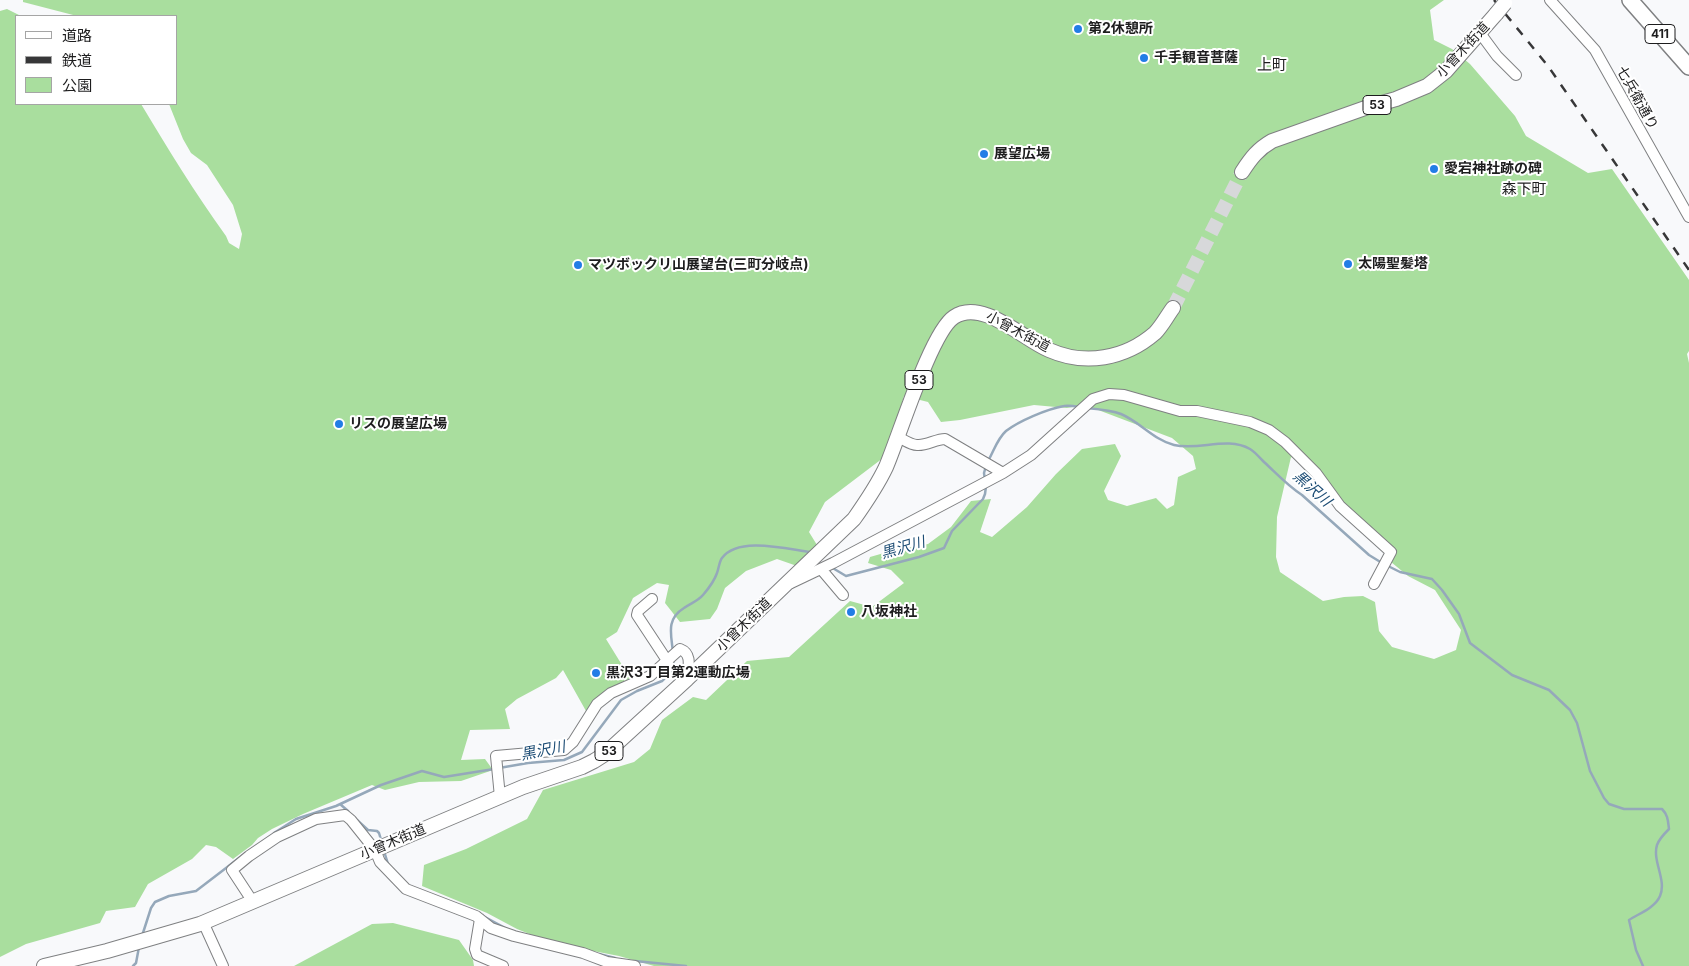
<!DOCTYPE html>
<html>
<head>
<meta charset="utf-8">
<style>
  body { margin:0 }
  #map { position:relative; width:1689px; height:966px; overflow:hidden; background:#f8f9fb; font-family:Inter,"Noto Sans JP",sans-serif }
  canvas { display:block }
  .legend { position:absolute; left:15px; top:15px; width:162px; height:90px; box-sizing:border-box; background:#fff; border:1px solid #a5a5a5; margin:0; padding:6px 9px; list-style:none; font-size:15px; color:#1d1d1e }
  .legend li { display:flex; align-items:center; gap:10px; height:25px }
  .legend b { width:25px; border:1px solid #a5a5a5 }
</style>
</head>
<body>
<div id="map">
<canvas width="1689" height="966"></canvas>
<ul class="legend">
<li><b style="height:6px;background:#fff"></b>道路</li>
<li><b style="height:6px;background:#373738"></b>鉄道</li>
<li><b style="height:14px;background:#a9de9e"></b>公園</li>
</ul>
</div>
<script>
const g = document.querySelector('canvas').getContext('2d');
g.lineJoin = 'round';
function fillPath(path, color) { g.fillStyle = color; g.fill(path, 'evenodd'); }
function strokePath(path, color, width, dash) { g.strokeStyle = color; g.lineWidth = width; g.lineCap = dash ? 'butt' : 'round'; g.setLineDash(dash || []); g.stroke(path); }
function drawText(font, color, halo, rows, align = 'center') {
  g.font = font + ' Inter,"Noto Sans JP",sans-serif'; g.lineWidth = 4; g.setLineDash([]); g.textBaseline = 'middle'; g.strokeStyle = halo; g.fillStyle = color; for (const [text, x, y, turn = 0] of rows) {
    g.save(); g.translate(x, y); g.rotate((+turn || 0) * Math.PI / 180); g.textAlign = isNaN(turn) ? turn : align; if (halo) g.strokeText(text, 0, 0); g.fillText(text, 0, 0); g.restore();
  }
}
fillPath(new Path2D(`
  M23,0H1444L1430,10L1434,40L1452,49L1470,64L1515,116L1526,136L1588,173L1612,169L1689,280V351L1687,354L1689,363V966H654L619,956L552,943L517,929L487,913L422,886L424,865L466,849L527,819L543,790L634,762L650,749L662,720L693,697L706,700L747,661L789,657L850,601L872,607L904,583L891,570L868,563L870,557L891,551L928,544L951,527L971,501L991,499L980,532L992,537L1027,507L1056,474L1082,449L1115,444L1121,456L1104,491L1108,500L1127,506L1156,498L1167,509L1174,505L1178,477L1196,469L1193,456L1172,438L1085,405L1067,408L1034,405L960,420L941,422L928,402L904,396L887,455L825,502L809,532L817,545L797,566L777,559L746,571L725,588L717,609L710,619L680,622L665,603L669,585L657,583L633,598L617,632L606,639L630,678L608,690L586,711L563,670L556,678L517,699L505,709L510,729L470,730L461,760L485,759L493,770L461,781L419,782L385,790L372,785L303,814L272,829L258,838L252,845L233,859L216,847L206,845L192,859L148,884L135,907L106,911L100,923L26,944L0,957V11L7,9L21,16H16V104H141C168,149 195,193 226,236L229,243L239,249L242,234L233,205L207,165L191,153L183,139L169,104H176V16H77L23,2ZM1291,457L1318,470L1335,505L1383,538L1391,562L1408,576L1435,590L1461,630L1456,650L1434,659L1392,647L1379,631L1375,602L1363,596L1344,597L1323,601L1280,572L1276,557L1277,517Z
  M393,923L459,940L473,960L474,966H294L372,924Z`), '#a9de9e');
strokePath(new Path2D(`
  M1087,408C1098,409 1111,410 1121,414C1140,422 1154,440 1174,445C1199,451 1227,436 1250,449C1255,452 1260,458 1264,462C1276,473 1288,486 1302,495L1369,555L1382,563
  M988,461C994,451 997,439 1006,431C1019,421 1047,409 1064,406C1069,405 1074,406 1079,407
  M985,480L984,473L986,466
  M1386,565L1400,572L1432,579L1442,590L1459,614L1470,643L1512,675L1549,690L1570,710L1577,723L1590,771L1604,798L1609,804L1624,809H1662C1668,815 1668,821 1669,829C1665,833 1659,839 1657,845C1652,861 1667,880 1660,896C1655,908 1638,914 1629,920L1636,950L1643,966
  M831,567L846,576L919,557L944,548L952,531L983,499L985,494L986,486
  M673,652C671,634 666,619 684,608C691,603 698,601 703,595C709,588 714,582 717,573C719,568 719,562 722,558C738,536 787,549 810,552L812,554
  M499,768L528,763L564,760L582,752L621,700L637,691L662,681L674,669L673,660
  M340,804L348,811
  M357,820L368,830L377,831L379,833L382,843
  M274,833L296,819L336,806L381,785L422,771L444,777L494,769
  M384,851L388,864
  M483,916L509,930
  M142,936L151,908L155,902L169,896L196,891L243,855
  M599,954L615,958
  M635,961L686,966
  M133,966L136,963L139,947`), '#95a8ba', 2.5);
strokePath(new Path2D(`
  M1173,308L1242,172`), '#d7d8da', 14, [14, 7]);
const minor = new Path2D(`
  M1550,0L1595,50L1689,217
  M1480,33L1497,56L1516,75
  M898,437C904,440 911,445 917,445C926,446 936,439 945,439L1003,473
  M821,569L843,595
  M791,583L833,563L1003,473L1031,455L1093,399L1109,394L1124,395L1180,411H1197L1250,422L1269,430L1285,442L1316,473L1340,506L1391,552L1374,584
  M652,599L638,611L637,615L668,662
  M500,797L496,756L564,750L573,742L597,704L611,693L650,676L680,649C693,654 688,668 687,679
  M253,902L232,870L249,856L277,837L316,819L345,815L351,820L375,850L380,862L406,889L476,916L491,928L514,936L583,953L607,962L635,966
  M480,919L475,949L477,955L503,966
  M203,922L223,966`);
const major = new Path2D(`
  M1242,172C1251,158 1258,149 1272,141L1368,107L1396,99L1427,86L1446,71L1496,14
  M44,966L107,951L200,924L523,787L582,767L594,761L605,754L687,679L854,519C866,502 877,486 886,467C899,437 931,332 954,317C982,298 1023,339 1049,350C1085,366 1125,359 1155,333C1162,326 1167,316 1173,308`);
const highway = new Path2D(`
  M1630,0L1689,67`);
strokePath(minor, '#7f8082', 12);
strokePath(major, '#7f8082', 16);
strokePath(highway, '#7f8082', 18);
strokePath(minor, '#fff', 10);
strokePath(major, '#fff', 14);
strokePath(highway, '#fff', 15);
strokePath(new Path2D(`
  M1494,0L1548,66L1689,270`), '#373738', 2.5, [9, 9]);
const majorBridge = new Path2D(`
  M1496,14L1505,3`);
strokePath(majorBridge, '#7f8082', 16, []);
strokePath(majorBridge, '#fff', 14);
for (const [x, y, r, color] of [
  [1078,29,5,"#227de6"],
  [1144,58,5,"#227de6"],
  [984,154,5,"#227de6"],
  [1434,169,5,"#227de6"],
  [1348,264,5,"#227de6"],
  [578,265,5,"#227de6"],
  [339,424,5,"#227de6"],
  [851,612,5,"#227de6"],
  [596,673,5,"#227de6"]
]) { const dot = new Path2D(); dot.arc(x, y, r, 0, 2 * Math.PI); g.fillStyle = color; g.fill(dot); strokePath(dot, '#fff', 2); }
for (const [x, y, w] of [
  [1660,34,30],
  [1377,105,28],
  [919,380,28],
  [609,751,28]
]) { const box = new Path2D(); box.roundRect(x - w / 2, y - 9.5, w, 19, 4); g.fillStyle = '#fff'; g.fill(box); strokePath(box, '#1d1d1e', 1); }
drawText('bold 12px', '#1d1d1e', null, [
  ["411",1660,34],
  ["53",1377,105],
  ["53",919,380],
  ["53",609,751]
]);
drawText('bold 14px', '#1d1d1e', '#fff', [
  ["第2休憩所",1088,29],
  ["千手観音菩薩",1154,58],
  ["展望広場",994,154],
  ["愛宕神社跡の碑",1444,169],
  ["太陽聖髪塔",1358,264],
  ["マツボックリ山展望台(三町分岐点)",588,265],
  ["リスの展望広場",349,424],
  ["八坂神社",861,612],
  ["黒沢3丁目第2運動広場",606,673]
], 'left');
drawText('14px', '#1d1d1e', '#fff', [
  ["小曾木街道",1463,50,-47],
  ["七兵衛通り",1637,98,61],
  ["小曾木街道",1018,332,28],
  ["小曾木街道",744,625,-44],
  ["小曾木街道",393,842,-23]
]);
drawText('15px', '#1d1d1e', '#fff', [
  ["上町",1272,65],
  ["森下町",1524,189]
]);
drawText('italic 15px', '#1d4d75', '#fff', [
  ["黒沢川",1312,489,42],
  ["黒沢川",903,548,-16],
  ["黒沢川",543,751,-11]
]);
</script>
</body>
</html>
